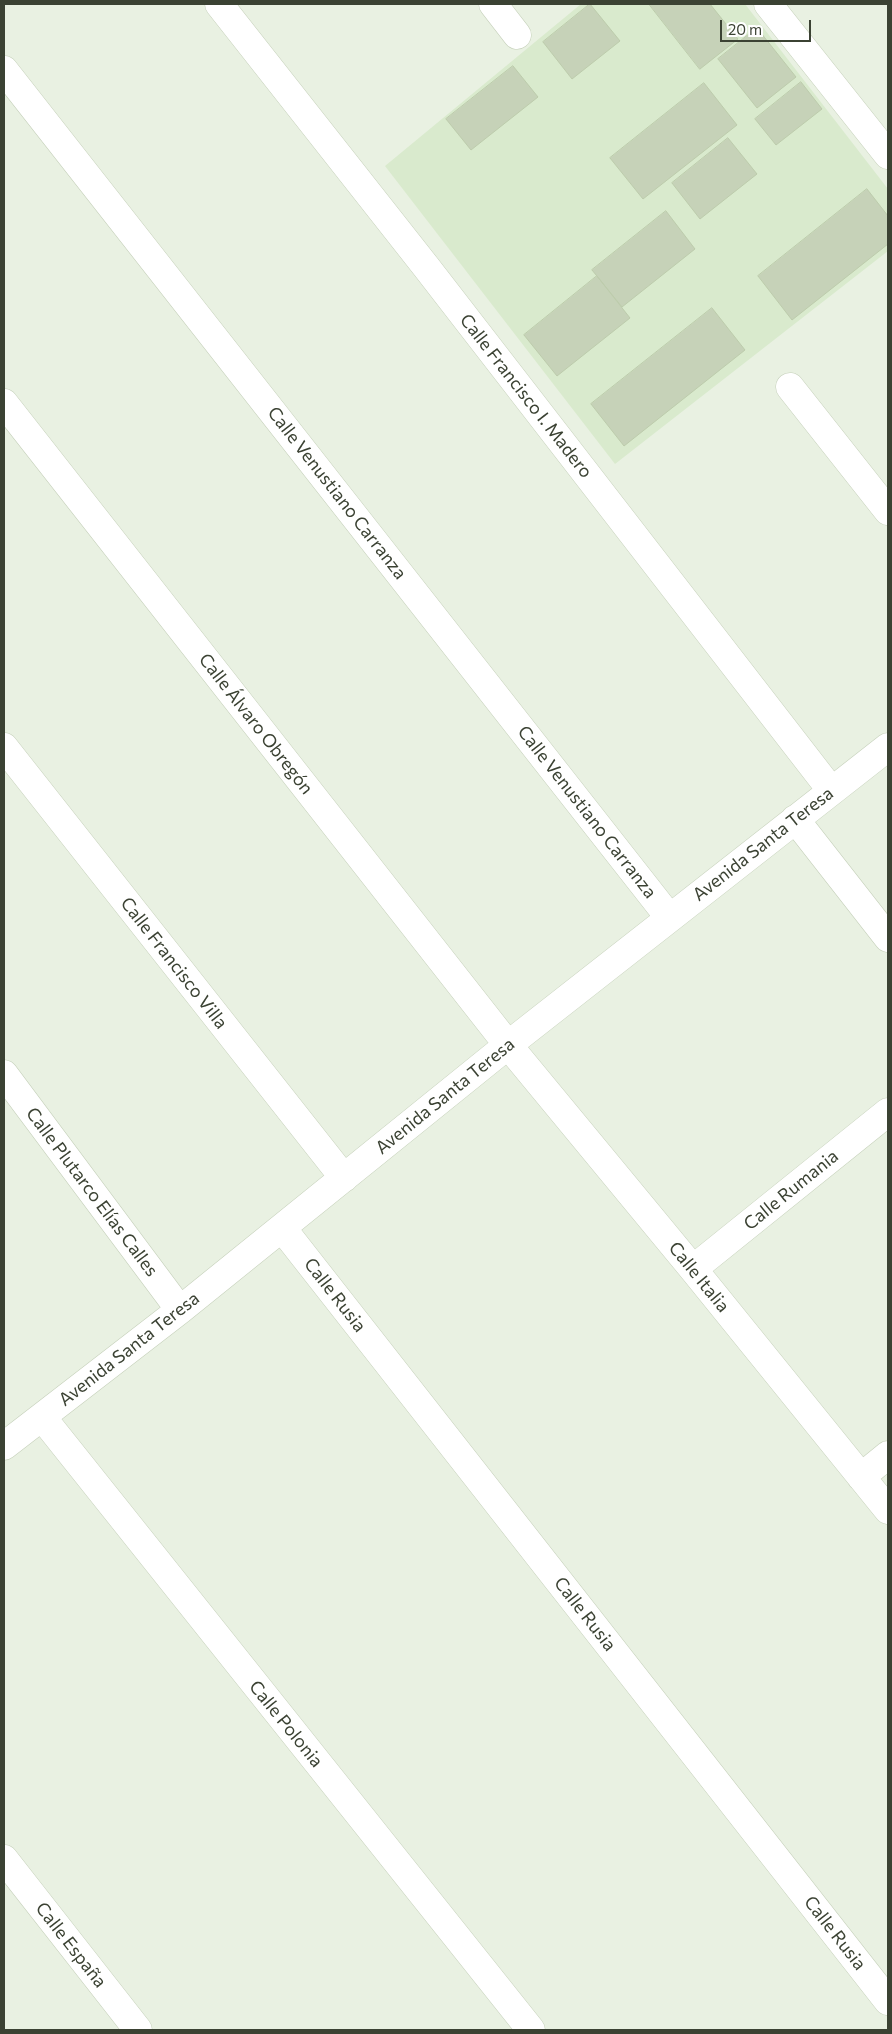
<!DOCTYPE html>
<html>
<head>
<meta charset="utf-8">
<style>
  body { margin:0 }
  #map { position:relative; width:892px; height:2034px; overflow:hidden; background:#e9f1e2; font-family:Commissioner,sans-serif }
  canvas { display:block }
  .frame { position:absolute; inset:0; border:5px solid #3b4233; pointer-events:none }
  .scale { position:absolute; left:720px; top:20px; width:91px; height:22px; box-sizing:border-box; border:2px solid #3b4233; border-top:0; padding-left:6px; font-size:15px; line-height:18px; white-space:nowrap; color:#3b4233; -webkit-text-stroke:4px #fff; paint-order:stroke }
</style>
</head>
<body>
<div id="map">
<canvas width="892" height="2034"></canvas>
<div class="frame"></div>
<div class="scale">20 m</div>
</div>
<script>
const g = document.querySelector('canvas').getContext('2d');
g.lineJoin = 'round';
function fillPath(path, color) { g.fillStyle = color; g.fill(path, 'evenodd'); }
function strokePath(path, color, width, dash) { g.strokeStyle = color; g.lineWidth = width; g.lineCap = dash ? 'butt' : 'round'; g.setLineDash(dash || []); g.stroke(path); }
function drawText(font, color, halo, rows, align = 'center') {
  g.font = font + ' Commissioner,sans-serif'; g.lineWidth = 4.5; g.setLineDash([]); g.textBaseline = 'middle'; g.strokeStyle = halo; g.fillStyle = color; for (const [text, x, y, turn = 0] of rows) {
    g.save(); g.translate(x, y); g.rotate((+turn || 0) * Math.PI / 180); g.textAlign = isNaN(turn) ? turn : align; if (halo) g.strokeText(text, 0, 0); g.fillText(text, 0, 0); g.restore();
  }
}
fillPath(new Path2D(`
  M581,4H745L888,189V251L615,464L385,166Z`), '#d9eacd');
const building = new Path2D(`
  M590,4L620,41L572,79L543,42Z
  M649,4H710L738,39L700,69Z
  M757,28L796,77L757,108L718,59Z
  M513,66L538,97L471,150L446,119Z
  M801,82L822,109L776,145L755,119Z
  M704,83L737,125L643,199L610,158Z
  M728,138L757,174L700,219L672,183Z
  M867,189L888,216V244L792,320L758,276Z
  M666,211L695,249L622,307L592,270Z
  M597,276L630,318L557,376L524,335Z
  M712,308L745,350L624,446L591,404Z`);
fillPath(building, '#c6d2b8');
strokePath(building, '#bdccac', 1);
const minor = new Path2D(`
  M219,4L427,268L831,790
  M493,4L517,35
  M768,4L888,155
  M4,70L669,917
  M790,387L888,511
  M4,403L508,1045L693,1269L888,1510
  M4,747L344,1178
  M795,819L888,938
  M4,1074L180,1310
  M282,1228L888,2001
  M693,1269L888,1112
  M42,1417L531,2030
  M4,1446L180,1310L508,1045L888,747
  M861,1477L888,1455
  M4,1859L138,2030`);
strokePath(minor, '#c5d0ba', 29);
strokePath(minor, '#fff', 28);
drawText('18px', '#3b4233', '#fff', [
  ["Calle Francisco I. Madero",526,396,52],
  ["Calle Venustiano Carranza",337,493,52],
  ["Calle Álvaro Obregón",256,724,52],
  ["Calle Venustiano Carranza",587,812,52],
  ["Avenida Santa Teresa",763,844,-38],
  ["Calle Francisco Villa",174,963,52],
  ["Avenida Santa Teresa",445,1096,-39],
  ["Calle Rumania",791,1190,-39],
  ["Calle Plutarco Elías Calles",92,1192,53],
  ["Calle Italia",699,1277,51],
  ["Calle Rusia",335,1295,52],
  ["Avenida Santa Teresa",129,1349,-38],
  ["Calle Rusia",585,1614,52],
  ["Calle Polonia",286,1724,51],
  ["Calle Rusia",835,1933,52],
  ["Calle España",71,1945,52]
]);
</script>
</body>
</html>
